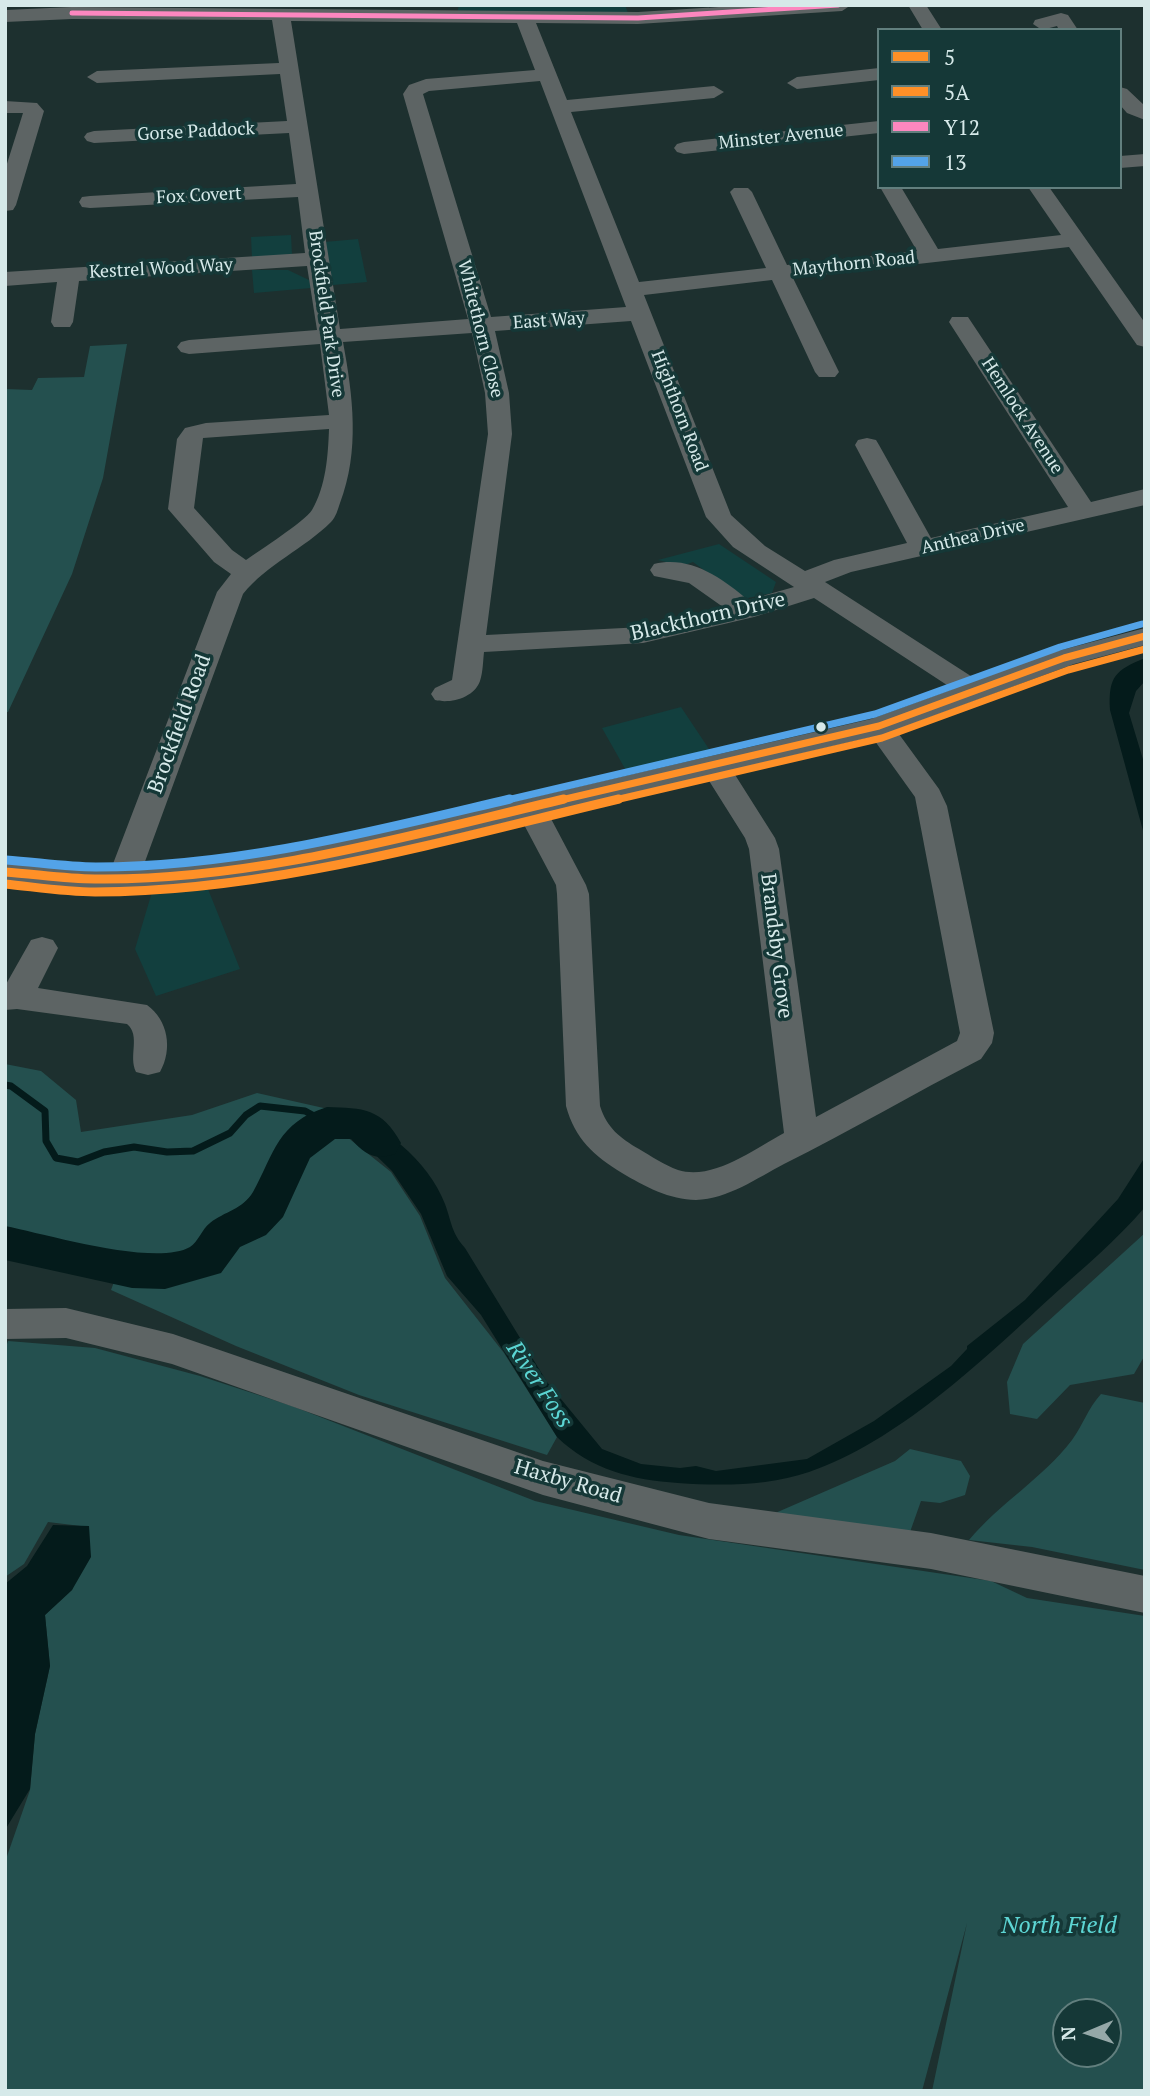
<!DOCTYPE html>
<html>
<head>
<meta charset="utf-8">
<style>
  body { margin:0 }
  #map { position:relative; width:1150px; height:2096px; overflow:hidden; background:#1d302f; font-family:"PT Serif",serif }
  canvas { display:block }
  .frame { position:absolute; inset:0; border:7px solid #d6e9e9; pointer-events:none }
  .legend { position:absolute; left:877px; top:28px; width:245px; height:161px; box-sizing:border-box; background:#153837; border:2px solid #627f7e; margin:0; padding:9px 12px; list-style:none; font-size:21px; color:#d6e9e9 }
  .legend li { display:flex; align-items:center; gap:14px; height:35px }
  .legend b { width:35px; border:2px solid #627f7e }
  .north { position:absolute; left:1052px; top:1998px; width:70px; height:70px; box-sizing:border-box; background:#153837; border:2px solid #627f7e; border-radius:50%; rotate:268deg; font-size:19px; font-weight:700; line-height:28px; text-align:center; color:#d6e9e9 }
  .north::after { content:''; display:block; margin:auto; width:24px; height:32px; background:#95a8a8; clip-path:polygon(50% 0,100% 100%,50% 72%,0 100%) }
</style>
</head>
<body>
<div id="map">
<canvas width="1150" height="2096"></canvas>
<div class="frame"></div>
<ul class="legend">
<li><b style="height:9px;background:#ff9027"></b>5</li>
<li><b style="height:9px;background:#ff9027"></b>5A</li>
<li><b style="height:9px;background:#fc87bf"></b>Y12</li>
<li><b style="height:9px;background:#53a3e8"></b>13</li>
</ul>
<div class="north">N</div>
</div>
<script>
const g = document.querySelector('canvas').getContext('2d');
g.lineJoin = 'round';
function fillPath(path, color) { g.fillStyle = color; g.fill(path, 'evenodd'); }
function strokePath(path, color, width, dash) { g.strokeStyle = color; g.lineWidth = width; g.lineCap = dash ? 'butt' : 'round'; g.setLineDash(dash || []); g.stroke(path); }
function drawText(font, color, halo, rows, align = 'center') {
  g.font = font + ' "PT Serif",serif'; g.lineWidth = 7; g.setLineDash([]); g.textBaseline = 'middle'; g.strokeStyle = halo; g.fillStyle = color; for (const [text, x, y, turn = 0] of rows) {
    g.save(); g.translate(x, y); g.rotate((+turn || 0) * Math.PI / 180); g.textAlign = isNaN(turn) ? turn : align; if (halo) g.strokeText(text, 0, 0); g.fillText(text, 0, 0); g.restore();
  }
}
fillPath(new Path2D(`
  M459,5H625L628,13H457Z
  M291,235L292,255L252,258L251,237Z
  M358,239L367,282L333,285L324,242Z
  M252,270H288L309,280L311,288L254,293Z
  M719,544L776,582L772,593L743,599L693,562L682,566L658,560Z
  M681,707L709,749L628,774L602,728Z
  M206,884L240,969L156,996L135,949L152,892Z`), '#123f3e');
fillPath(new Path2D(`
  M127,344L103,478L72,574L8,712H5V389L32,390L38,378L84,377L90,346Z
  M5,1064L41,1071L76,1100L81,1132L192,1115L257,1093L337,1111L214,1233L202,1255L170,1264H139L5,1230Z
  M337,1129L391,1172L420,1216L445,1278L504,1353L557,1437L547,1455L359,1395L236,1346L111,1290L115,1279L154,1280L199,1271L271,1212L298,1178L302,1157Z
  M1145,1233V1355L1134,1374L1070,1385L1037,1419L1010,1414L1007,1382L1023,1344Z
  M8,1341L95,1348L200,1376L292,1406L535,1501L679,1535L991,1581L1027,1598L1145,1616V2091H932L967,1923L922,2091H5V1862L30,1790L35,1734L50,1666L45,1615L72,1590L89,1527L48,1522L24,1564L5,1577V1350ZM1066,2012H1108V2054H1066Z
  M1101,1394L1145,1403V1570L1032,1547L969,1540C1000,1503 1043,1478 1072,1440C1083,1425 1088,1408 1101,1394Z
  M910,1449L961,1461L970,1476L965,1495L940,1503L921,1501L910,1532L773,1514L895,1461Z`), '#24504f');
fillPath(new Path2D(`
  M1145,658V681L1136,691L1129,713L1145,766V838L1110,710C1108,676 1116,670 1145,658Z
  M337,1111C382,1122 428,1160 445,1204C452,1223 451,1232 465,1248L547,1382L602,1449L641,1464L680,1468L696,1466L716,1471L807,1459L874,1421L951,1366L967,1349V1346L1025,1300L1118,1199L1145,1157V1207C1117,1240 1082,1269 1049,1299C982,1361 897,1442 809,1472C767,1486 722,1486 678,1483C633,1480 591,1470 557,1437L481,1315L447,1276L421,1214L392,1171L357,1137L332,1126Z
  M53,1525L89,1526L91,1557L72,1590L45,1615L50,1666L35,1734L30,1789L5,1830V1584L27,1566Z`), '#041b1b');
strokePath(new Path2D(`
  M711,8L739,5`), '#041b1b', 4.5);
strokePath(new Path2D(`
  M5,1085L11,1086L45,1111L46,1141L56,1158L78,1162L104,1152L134,1147L167,1152L193,1151L230,1133L246,1115L260,1106L305,1111L327,1123`), '#041b1b', 7);
fillPath(new Path2D(`
  M327,1107C363,1108 382,1108 401,1143L395,1154C374,1161 365,1154 351,1139H335L310,1158L283,1217L266,1235L240,1247L221,1273L165,1289L132,1288L5,1260V1226C46,1234 155,1267 190,1247C198,1242 202,1229 210,1223C225,1211 242,1210 253,1192C275,1152 277,1123 327,1107Z`), '#041b1b');
fillPath(new Path2D(`
  M751,5H851L842,11L638,24L536,23L567,100L714,86L724,92L714,98L571,112L639,282L766,268L730,192L734,188H748L752,192L787,265L917,251L880,187H901L938,249L1061,235L1028,187H1049L1145,323V347L1137,345L1069,247L793,278L839,372L835,377H819L815,372L772,280L644,295L731,515L765,546L805,571L834,560L907,543L855,445L858,440L867,438L876,440L879,445L931,538L1068,507L949,322L952,317H968L1091,502L1145,489V505L851,572L825,582L977,680L1054,652L1145,628V645L1074,664L896,730L939,789L947,806L994,1033L992,1043L981,1059C915,1093 850,1131 784,1164C757,1178 728,1199 696,1200C670,1200 644,1186 622,1173C594,1156 575,1139 566,1106L557,894L556,885L521,819C386,851 247,889 106,890C73,890 39,886 5,882V862L111,869L217,592L231,574L214,562L168,509L177,439L185,428L206,423L329,415L320,344L189,354L181,352L177,347L181,342L189,340L317,330L307,266L79,281L73,322L70,327H54L51,322L57,282L5,286V272L305,253L298,197L90,208L82,207L79,202L82,197L90,196L296,184L289,133L94,143L87,141L84,137L87,133L94,131L287,121L280,74L97,83L87,77L97,71L279,63L272,20L72,19L5,22V10L72,7L638,12ZM291,21L517,23L535,70L426,79L409,85L403,94L468,319L340,329ZM540,81L626,307L491,317L423,94L429,91ZM631,321L706,517L733,547L794,587L748,600C722,578 690,555 654,564L650,570L654,576L689,583L723,607L643,627L486,635L512,434L509,393L495,331ZM472,333L485,393L488,434L452,680L435,688L431,694L435,700C450,704 474,698 480,681C483,672 483,661 484,652L643,643L754,617L814,598L953,689L871,719L352,839L238,857L143,867L243,594C267,564 304,549 331,522C336,517 338,509 340,503C360,451 353,396 343,342ZM329,429C328,456 326,486 312,510C304,522 260,550 246,560L232,550L194,508L203,438ZM872,737L915,797L960,1033L957,1041L816,1117L779,849L775,838L732,770ZM706,776L745,838L749,849L784,1133C754,1149 713,1181 678,1170C664,1165 651,1156 639,1149C620,1138 607,1128 600,1106L589,894L586,885L548,813Z
  M908,5H926L942,30H923Z
  M1061,13L1068,15L1078,30H1059L1057,26L1042,30L1033,24L1035,20Z
  M879,68V80L797,89L787,83L797,77Z
  M1120,87L1127,89L1145,106V120L1127,113L1120,105Z
  M5,101L37,103L44,111L16,205L13,210L5,211V170L23,113H5Z
  M879,121V133L684,154L677,152L674,148L677,144L684,142Z
  M1145,154V166L1120,168V156Z
  M42,937L53,940L58,948L38,988L147,1005C168,1020 173,1049 160,1072L148,1075L136,1072C128,1056 141,1036 127,1024L17,1009L5,1010V986L31,940Z
  M66,1308L173,1334L543,1461L709,1503L931,1533L1145,1576V1613L931,1569L709,1539L543,1495L172,1364L66,1338L5,1339V1309Z`), '#5d6464');
strokePath(new Path2D(`
  M557,801L879,726L1064,658L1145,636`), '#ff9027', 7);
strokePath(new Path2D(`
  M5,872C35,874 65,879 95,879C253,881 411,835 564,799`), '#ff9027', 9);
strokePath(new Path2D(`
  M611,801L882,738L1068,670L1145,649`), '#ff9027', 7);
strokePath(new Path2D(`
  M5,884C35,887 65,892 95,892C269,892 450,839 619,799`), '#ff9027', 9);
strokePath(new Path2D(`
  M72,13L638,18L838,5`), '#fc87bf', 5);
strokePath(new Path2D(`
  M503,801L875,714L1060,647L1142,624`), '#53a3e8', 7);
strokePath(new Path2D(`
  M6,860C36,862 66,867 96,867C237,867 374,831 510,799`), '#53a3e8', 9);
for (const [x, y, r, color] of [
  [821,727,6,"#d6e9e9"]
]) { const dot = new Path2D(); dot.arc(x, y, r, 0, 2 * Math.PI); g.fillStyle = color; g.fill(dot); strokePath(dot, '#153837', 2.5); }
drawText('18px', '#d6e9e9', '#153837', [
  ["Gorse Paddock",196,132,-3],
  ["Minster Avenue",781,137,-6],
  ["Fox Covert",199,196,-3],
  ["Maythorn Road",854,264,-6],
  ["Kestrel Wood Way",161,269,-3],
  ["Brockfield Park Drive",326,314,82],
  ["East Way",549,321,-4],
  ["Whitethorn Close",480,329,76],
  ["Highthorn Road",679,411,69],
  ["Hemlock Avenue",1022,416,57],
  ["Anthea Drive",973,537,-13]
]);
drawText('21px', '#d6e9e9', '#153837', [
  ["Blackthorn Drive",708,617,-13],
  ["Brockfield Road",180,724,-70],
  ["Brandsby Grove",776,946,83],
  ["Haxby Road",568,1482,16]
]);
drawText('italic 23px', '#5bd5d3', '#153837', [
  ["River Foss",539,1385,56]
]);
drawText('italic 24px', '#5dd6d4', '#153837', [
  ["North Field",1059,1926]
]);
</script>
</body>
</html>
